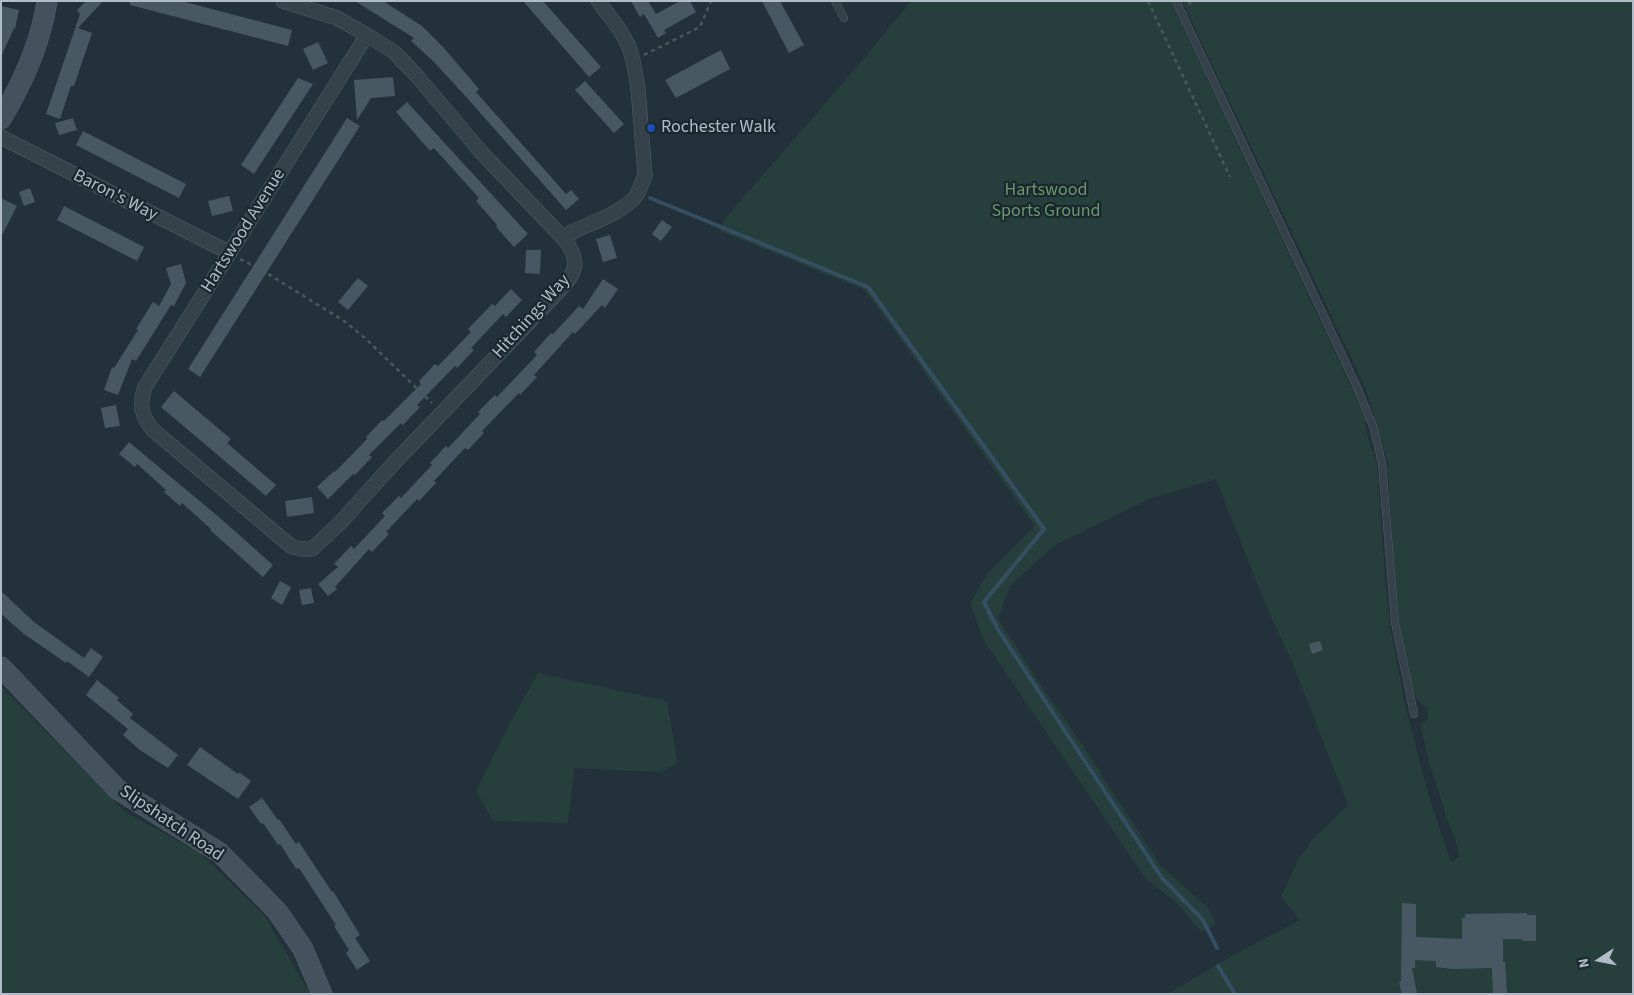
<!DOCTYPE html>
<html>
<head>
<meta charset="utf-8">
<style>
  body { margin:0 }
  #map { position:relative; width:1634px; height:995px; overflow:hidden; background:#22313a; font-family:"Source Sans 3",sans-serif }
  canvas { display:block }
  .frame { position:absolute; inset:0; border:2px solid #b1bdc6; pointer-events:none }
  .north { position:absolute; left:1574px; top:935px; width:50px; height:50px; -webkit-text-stroke:4px #1b272f; paint-order:stroke; rotate:259deg; font-size:14px; font-weight:700; line-height:20px; text-align:center; color:#b1bdc6 }
  .north::after { content:''; display:block; margin:auto; width:18px; height:22px; background:#b1bdc6; clip-path:polygon(50% 0,100% 100%,50% 72%,0 100%) }
</style>
</head>
<body>
<div id="map">
<canvas width="1634" height="995"></canvas>
<div class="frame"></div>
<div class="north">N</div>
</div>
<script>
const g = document.querySelector('canvas').getContext('2d');
g.lineJoin = 'round';
function fillPath(path, color) { g.fillStyle = color; g.fill(path, 'evenodd'); }
function strokePath(path, color, width, dash) { g.strokeStyle = color; g.lineWidth = width; g.lineCap = dash ? 'butt' : 'round'; g.setLineDash(dash || []); g.stroke(path); }
function drawText(font, color, halo, rows, align = 'center') {
  g.font = font + ' "Source Sans 3",sans-serif'; g.lineWidth = 4.5; g.setLineDash([]); g.textBaseline = 'middle'; g.strokeStyle = halo; g.fillStyle = color; for (const [text, x, y, turn = 0] of rows) {
    g.save(); g.translate(x, y); g.rotate((+turn || 0) * Math.PI / 180); g.textAlign = isNaN(turn) ? turn : align; if (halo) g.strokeText(text, 0, 0); g.fillText(text, 0, 0); g.restore();
  }
}
fillPath(new Path2D(`
  M911,1H1171L1366,419C1363,431 1374,451 1377,464L1385,576L1390,626L1397,662L1407,713L1429,797L1451,862L1459,857L1455,837L1448,822L1429,762L1421,728L1422,723L1427,720L1428,709L1419,702L1414,694L1407,663L1399,619L1395,577L1387,459L1366,389L1182,1H1633V994H1167L1232,956L1300,920L1281,897L1298,860L1312,840L1348,805L1292,662L1266,606L1216,479L1149,499L1055,545L1010,586L998,618L1042,687L1078,738L1160,865L1209,909L1216,925L1201,932L1177,903L1146,879L983,639L970,603L987,574L1035,526L865,290L718,230L729,214L849,76Z
  M538,673L667,701L678,764L659,772L574,768L568,823L493,821L476,791L505,732Z
  M1,686L124,811L201,854L265,916L310,994H1Z`), '#273f3c');
strokePath(new Path2D(`
  M650,198L868,287L1044,529L984,602L997,628L1162,878L1203,920L1217,948
  M1218,966L1235,994`), '#354f62', 4);
fillPath(new Path2D(`
  M86,1H103L78,28L92,33L74,86H71L60,119L46,114L80,14L77,10Z
  M130,1H181L292,30L288,46L130,5Z
  M355,1H383L422,26L443,47L479,89L476,92L566,194L571,190L579,199L566,210L468,99L434,62L411,41L414,38Z
  M523,1H543L601,67L589,77Z
  M631,1H648L656,14L680,1H690L696,12L664,30L666,33L658,38L644,14L640,17Z
  M762,1H780L804,45L789,53Z
  M1,6L19,10L15,29L14,28L1,57Z
  M318,42L328,63L313,70L303,49Z
  M721,50L730,69L676,98L665,80Z
  M393,77L395,96L371,98L357,120L354,80Z
  M298,78L313,84L254,174L241,165Z
  M585,81L624,124L614,133L575,90Z
  M407,102L528,234L514,247L496,227L497,225L476,201L479,198L434,148L430,151L396,112Z
  M73,118L77,130L59,135L55,123Z
  M347,118L360,126L200,377L188,369Z
  M83,131L186,184L179,198L76,145Z
  M30,188L35,202L24,206L19,192Z
  M229,196L233,211L212,216L208,201Z
  M1,198L17,206L1,237Z
  M64,206L144,247L137,261L57,220Z
  M662,220L672,227L661,241L652,234Z
  M610,235L617,258L603,262L596,239Z
  M526,250H541L540,274L525,273Z
  M181,264L186,283L174,306L171,305L136,361L132,359L118,395L104,390L112,367L114,368L138,330L136,329L153,302L159,306L171,284L166,268Z
  M358,278L368,286L348,310L338,302Z
  M603,279L618,289L605,308L602,305L575,334L573,332L534,375L537,377L520,395L519,393L482,431L484,433L468,450L465,448L434,481L436,483L419,501L417,499L386,532L389,534L372,552L369,549L335,587L337,589L328,596L318,584L338,567L334,564L351,546L354,549L385,516L382,513L399,496L401,498L432,465L430,463L446,446L448,448L480,414L478,412L495,395L497,397L537,355L534,352L551,333L552,335L579,306L583,309Z
  M511,289L522,300L506,317L503,314L471,348L474,350L457,368L455,366L417,405L420,407L403,425L401,423L369,455L372,457L355,475L353,474L328,499L317,487L334,471L335,472L367,439L366,437L382,420L384,421L421,384L419,381L435,364L438,366L471,332L468,329L492,304L495,306Z
  M174,391L231,439L227,443L276,485L266,496L161,407Z
  M116,405L120,426L105,428L101,408Z
  M129,442L220,518L273,565L263,577L210,530L211,529L182,503L180,506L164,492L166,490L137,464L135,467L119,454Z
  M312,497L314,513L287,517L285,501Z
  M280,581L291,587L282,605L271,598Z
  M311,588L314,603L302,605L299,590Z
  M1,591L34,622L84,658L91,648L103,657L89,677L67,661L66,663L24,634L1,614Z
  M1320,641L1323,650L1312,654L1309,644Z
  M97,680L119,698L117,700L133,714L130,718L178,755L168,768L140,750L123,735L128,729L86,695Z
  M200,747L238,774L239,772L251,781L238,799L187,765Z
  M262,798L278,820L279,819L296,844L299,842L332,892L333,891L360,935L355,938L370,961L357,970L346,953L349,950L334,926L336,925L299,868L296,869L280,844L278,845L263,823L261,824L249,807Z
  M1402,903L1416,904V937L1462,939V918H1465V914L1527,913V915H1536V941H1522V939H1503V962H1505L1507,994H1493L1492,968L1452,969L1436,967V961L1415,960V968H1412L1417,994H1402L1399,982L1401,981Z`), '#485863');
const lane = new Path2D(`
  M835,1L844,18
  M1176,1L1356,385L1373,426L1382,463L1395,622L1414,714`);
const street = new Path2D(`
  M283,1L337,18L367,35L394,52L417,76L481,152L564,239C583,262 575,274 557,293L393,464L340,523L312,549H302L292,547L153,430C141,416 139,404 145,387L367,35
  M1,137L230,253
  M564,239L572,232C591,223 622,213 635,197C640,190 642,183 645,175L638,88L633,60L629,47L620,30L598,1`);
const secondary = new Path2D(`
  M1,119C22,84 41,42 47,1
  M1,667L117,789L220,853L277,911L303,949L322,994`);
strokePath(lane, '#546068', 8);
strokePath(street, '#546068', 15);
strokePath(secondary, '#546068', 21);
strokePath(new Path2D(`
  M1148,1L1230,177
  M1189,1L1191,6
  M644,55L700,27L711,1
  M240,259L260,269L344,321L365,338L432,403`), '#465b5a', 2.5, [4, 4]);
strokePath(lane, '#36424a', 7);
strokePath(street, '#36424a', 14);
strokePath(secondary, '#44525d', 20);
for (const [x, y, r, color] of [
  [651,128,5,"#1a4fb4"]
]) { const dot = new Path2D(); dot.arc(x, y, r, 0, 2 * Math.PI); g.fillStyle = color; g.fill(dot); strokePath(dot, '#1b272f', 2); }
drawText('18px', '#b1bdc6', '#1b272f', [
  ["Rochester Walk",661,128]
], 'left');
drawText('18px', '#68976a', '#1b272f', [
  ["Hartswood",1046,191],
  ["Sports Ground",1046,212]
]);
drawText('18px', '#b1bdc6', '#1b272f', [
  ["Baron's Way",115,196,27],
  ["Hartswood Avenue",244,231,-58],
  ["Hitchings Way",532,317,-48],
  ["Slipshatch Road",171,824,34]
]);
</script>
</body>
</html>
